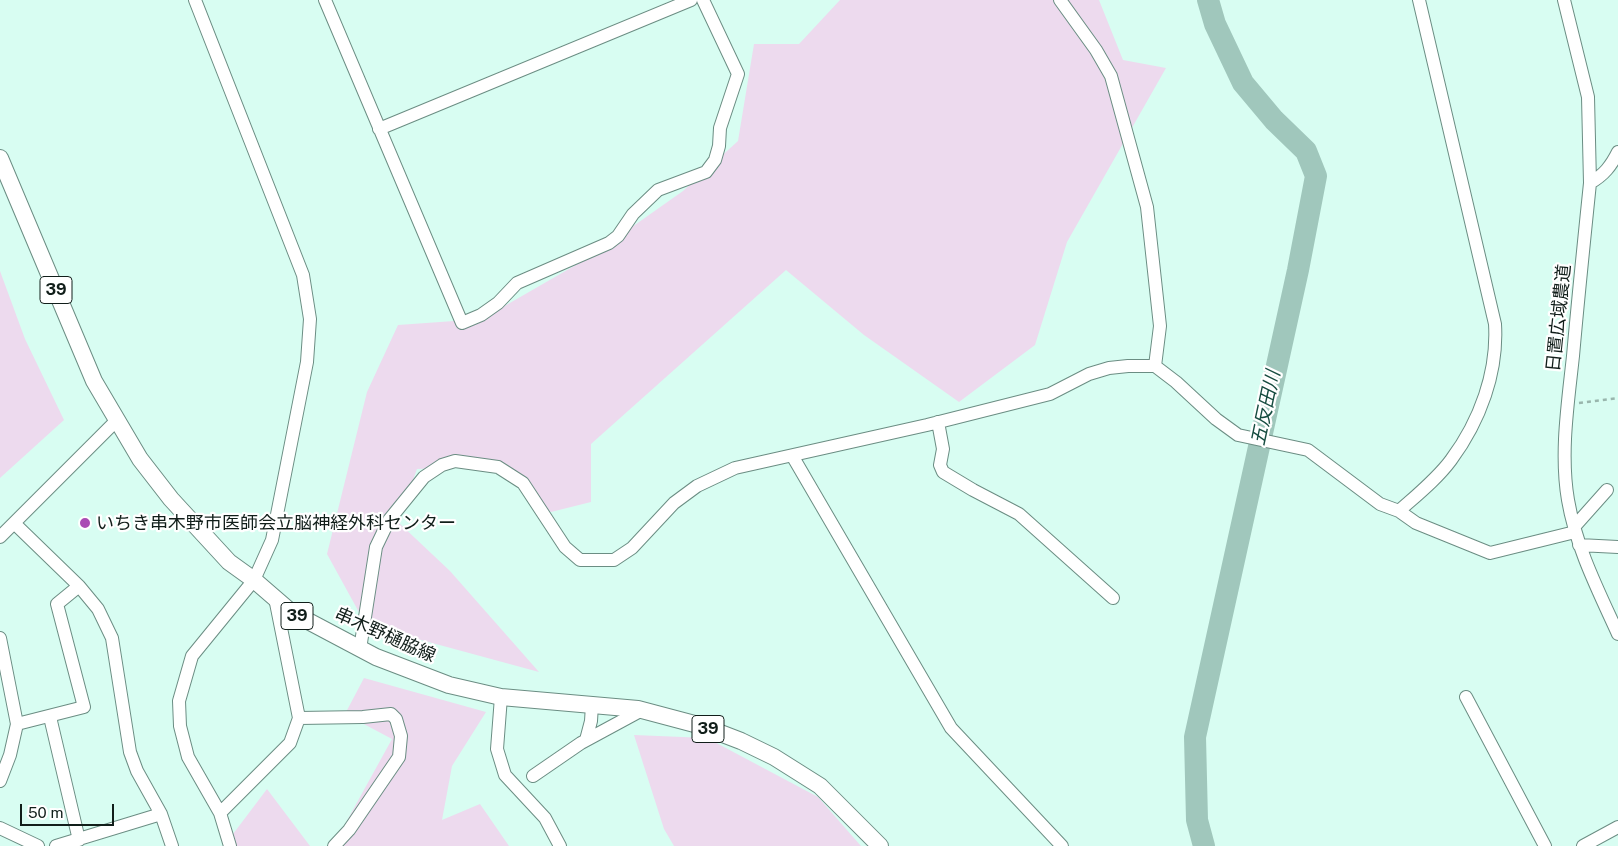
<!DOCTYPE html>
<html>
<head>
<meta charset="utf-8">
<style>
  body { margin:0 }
  #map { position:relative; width:1618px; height:846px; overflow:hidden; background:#d8fdf2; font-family:"Public Sans",sans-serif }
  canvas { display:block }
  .scale { position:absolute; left:20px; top:804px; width:94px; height:22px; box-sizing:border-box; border:2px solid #111e1a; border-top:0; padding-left:6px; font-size:15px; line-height:18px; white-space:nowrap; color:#111e1a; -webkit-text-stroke:4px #fff; paint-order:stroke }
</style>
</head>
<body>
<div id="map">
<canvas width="1618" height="846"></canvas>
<div class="scale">50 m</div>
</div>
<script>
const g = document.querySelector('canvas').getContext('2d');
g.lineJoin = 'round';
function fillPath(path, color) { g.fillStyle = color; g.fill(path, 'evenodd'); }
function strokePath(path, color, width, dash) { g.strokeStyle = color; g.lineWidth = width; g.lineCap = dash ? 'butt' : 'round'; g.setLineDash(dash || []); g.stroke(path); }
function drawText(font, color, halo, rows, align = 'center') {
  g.font = font + ' "Public Sans","Noto Sans JP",sans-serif'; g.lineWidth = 4.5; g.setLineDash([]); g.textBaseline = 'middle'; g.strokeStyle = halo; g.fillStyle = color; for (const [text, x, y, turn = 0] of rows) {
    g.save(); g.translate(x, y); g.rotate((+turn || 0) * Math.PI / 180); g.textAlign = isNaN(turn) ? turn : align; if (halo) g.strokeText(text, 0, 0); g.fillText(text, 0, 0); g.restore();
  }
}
fillPath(new Path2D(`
  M840,0H1099L1123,60L1166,68L1067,242L1035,345L959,402L864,335L786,270L591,444V502L551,512L492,466L417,469L398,522L450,571L539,672L366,625L327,554L367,392L398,325L482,319L588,258L683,191L738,141L754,44H799Z
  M0,271L25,339L64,420L0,478Z
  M364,678L486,712L452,766L442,820L480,804L509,846H333L392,739L345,714Z
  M634,735L707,738L818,797L861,846H674L664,829Z
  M267,789L310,846H233L230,838Z`), '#eddaee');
strokePath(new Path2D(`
  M1204,846L1197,820L1195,737L1298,270L1316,176L1306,151L1274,120L1243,83L1215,24L1208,0`), '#a0c7bc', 22);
const minor = new Path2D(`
  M195,0L303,275L310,319L307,362L272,540L254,580L192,656L179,701L180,726L188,757L220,813L230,846
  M325,0L462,323L481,315L498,303L517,283L609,243L618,236L633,214L658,190L706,172L715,160L719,146L720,128L738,74L703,0
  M1060,0L1096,50L1111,76L1147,207L1160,326L1155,366
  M1564,0L1588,97L1590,183C1584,241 1578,299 1573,356C1568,403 1560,453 1568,500C1576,547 1598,590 1618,634
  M379,129L691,0
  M1590,183C1604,175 1611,166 1618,152
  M938,422L943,449L940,465L943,472L973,490L1019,514L1113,598
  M793,457L951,728L1062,846
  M1399,511C1417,495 1437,479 1451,460C1480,421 1498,372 1495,324L1419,0
  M14,523L79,586L98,609L112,638L130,752L137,771L161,814L172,846
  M1574,527L1607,490
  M0,537L117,420
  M1579,545L1618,547
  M0,638L17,724L10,755L0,781
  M360,649L376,547L389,520L424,477L442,465L455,461L498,467L523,483L565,547L580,560H614L632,548L674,503L697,486L735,468L927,425L1050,394L1089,374L1109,368L1128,366H1155L1176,382L1216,419L1238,435L1308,450L1380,504L1399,511L1416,523L1490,553L1575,532
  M501,697L497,749L505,775L545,818L560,846
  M1466,697L1545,846
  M50,717L79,840
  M299,718L363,717L391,714L396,719L401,736L399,757L349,830L334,846
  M17,724L84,707L57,604L79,586
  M586,740L591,721L592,705
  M533,776L581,743L642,710
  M220,813L290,743L299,718L275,598
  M0,828L38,846
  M56,846L161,814
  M1583,846L1618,827`);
const major = new Path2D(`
  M0,158L94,381L140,459L171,499L229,562L254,580L291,612L376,657L449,685L501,697L638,709L702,726L741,741L774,757L820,786L880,846`);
strokePath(minor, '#6b8d83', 14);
strokePath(major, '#6b8d83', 18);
strokePath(new Path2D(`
  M1579,403L1618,398`), '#99b6ad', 2.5, [4, 4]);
strokePath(minor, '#fff', 12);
strokePath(major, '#fff', 16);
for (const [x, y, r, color] of [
  [85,523,6,"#aa4bb4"]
]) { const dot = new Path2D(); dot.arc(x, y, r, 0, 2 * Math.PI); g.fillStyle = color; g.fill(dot); strokePath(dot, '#fff', 2); }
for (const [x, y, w] of [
  [56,290,32],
  [297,616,32],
  [708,729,32]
]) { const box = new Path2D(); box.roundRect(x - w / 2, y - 13.5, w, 27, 4); g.fillStyle = '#fff'; g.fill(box); strokePath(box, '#111e1a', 1); }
drawText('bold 16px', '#111e1a', null, [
  ["39",56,290],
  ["39",297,616],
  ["39",708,729]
]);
drawText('18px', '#111e1a', '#fff', [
  ["日置広域農道",1559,318,-84],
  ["串木野樋脇線",385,635,24]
]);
drawText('18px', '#111e1a', '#fff', [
  ["いちき串木野市医師会立脳神経外科センター",96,523]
], 'left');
drawText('italic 19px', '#164c40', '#fff', [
  ["五反田川",1266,408,-78]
]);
</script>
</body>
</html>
